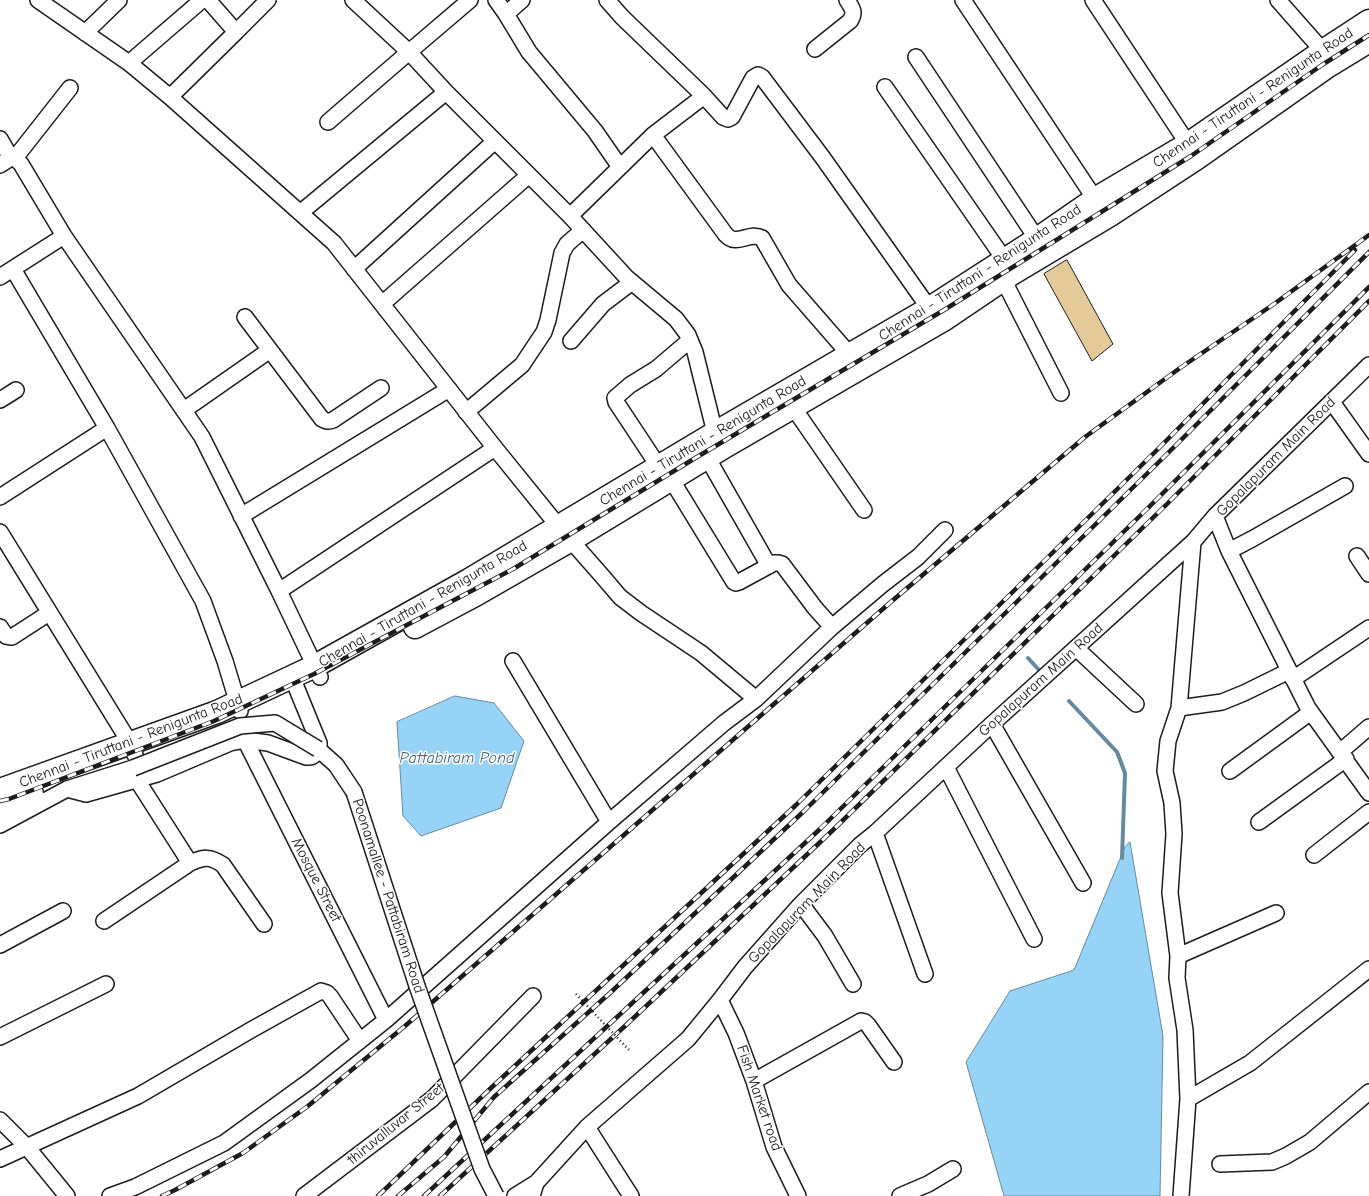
<!DOCTYPE html>
<html>
<head>
<meta charset="utf-8">
<style>
  body { margin:0 }
  canvas { display:block; background:#fff }
</style>
</head>
<body>
<canvas width="1369" height="1196"></canvas>
<script>
const g = document.querySelector('canvas').getContext('2d');
g.lineJoin = 'round';
function fillPath(path, color) { g.fillStyle = color; g.fill(path, 'evenodd'); }
function strokePath(path, color, width, dash) { g.strokeStyle = color; g.lineWidth = width; g.lineCap = dash ? 'butt' : 'round'; g.setLineDash(dash || []); g.stroke(path); }
function drawText(font, color, halo, rows, align = 'center') {
  g.font = font + ' "Comic Neue",sans-serif'; g.lineWidth = 3; g.setLineDash([]); g.textBaseline = 'middle'; g.strokeStyle = halo; g.fillStyle = color; for (const [text, x, y, turn = 0] of rows) {
    g.save(); g.translate(x, y); g.rotate((+turn || 0) * Math.PI / 180); g.textAlign = isNaN(turn) ? turn : align; if (halo) g.strokeText(text, 0, 0); g.fillText(text, 0, 0); g.restore();
  }
}
const water = new Path2D(`
  M455,696L494,703L524,741L501,808L421,836L403,816L397,722Z
  M1130,842L1163,1036L1160,1196H1004L966,1062L1010,991L1074,970L1125,847Z`);
fillPath(water, '#96d3f7');
strokePath(water, '#658a9f', 1);
strokePath(new Path2D(`
  M1028,658L1039,670
  M1069,701L1117,752L1125,773L1122,858`), '#658a9f', 4);
const building = new Path2D(`
  M1067,260L1113,344L1092,361L1044,274Z`);
fillPath(building, '#e4ca99');
strokePath(building, '#1c1c1c', 1);
const minor = new Path2D(`
  M38,0L129,63L170,97L334,243L495,448L559,527L603,577L620,597L641,613L701,653L756,699
  M496,0L506,14
  M522,0L506,14L529,52L595,131L620,167
  M963,0L1095,199
  M1093,0L1188,144
  M1278,0L1329,58
  M236,32L268,0
  M85,33L119,0
  M815,49L850,21C856,12 852,8 847,0
  M916,57L1037,239
  M129,63L202,0
  M885,87L1004,259
  M446,92L409,52L470,0
  M704,96L723,117L728,119L732,117L753,78L758,75L762,77L823,158L934,315
  M170,97L236,32L208,0
  M328,122L409,52L353,0
  M653,135L726,235C737,247 749,231 762,238L789,285L850,355
  M0,139L11,158
  M15,158L70,88
  M0,165L11,158H15L21,164L64,236L202,437L279,591L495,448
  M300,213L446,92L570,216L627,278L676,319L688,335L695,352L715,433
  M570,216L653,135L704,96L622,17L607,0
  M13,269L107,428L203,601L225,661L240,711
  M354,269L495,141
  M0,277L64,236
  M1003,279L1061,393
  M382,304L529,175
  M245,317L322,419C326,421 328,422 333,420L381,388
  M571,341L603,304L632,282
  M0,400L16,390
  M1332,402L1369,454
  M793,407L864,510
  M184,410L270,350
  M466,412L522,365L544,332L548,320L562,253L567,244L583,230
  M707,457L769,566
  M659,467L616,402L615,398L630,385L656,369L690,340
  M671,479L734,582L736,583L739,582L774,563H778L782,564L815,608L832,627
  M0,497L107,428
  M241,516L449,389
  M1215,516L1229,551L1308,708L1369,793
  M0,532L130,743L135,755
  M1229,551L1252,539L1345,486
  M1357,556L1369,574
  M279,591L320,677
  M0,627L6,636L12,637L49,613
  M1076,648L1136,704
  M513,661L609,822
  M1293,679L1369,628
  M1179,708L1222,702L1244,693L1289,671
  M992,724L1083,883
  M245,740L386,1020
  M318,749L336,765L354,792
  M1340,752L1369,727
  M946,767L1034,939
  M1230,771L1311,712
  M137,780L190,863
  M67,789L86,794L157,774L230,743L245,740L268,743L306,757C314,758 320,751 319,743L292,677
  M1259,822L1346,759
  M0,825L67,789L133,768
  M875,833L925,974
  M1314,855L1369,812
  M801,904L825,936L853,984
  M104,921L190,863C204,857 210,856 223,865L264,924
  M0,945L63,911
  M1178,956L1276,913
  M720,1000L736,1033L754,1081L774,1147L798,1196
  M0,1037L106,984
  M754,1081L861,1021L865,1022L868,1025L894,1062
  M1188,1099L1185,1030L1177,978L1178,956L1170,893L1174,834L1172,803L1165,771L1168,741L1179,708L1193,542
  M0,1120L27,1147L67,1196
  M587,1127L631,1196
  M0,1159L138,1096L251,1030L321,991L327,993L330,996L360,1041
  M1220,1164L1272,1162L1286,1156L1310,1142L1369,1092
  M110,1196L135,1187L224,1143L311,1080L386,1020L609,822L724,723L756,699L832,627L883,584L918,557L945,530
  M304,1196L432,1099L533,996
  M515,1196L536,1183
  M532,1196L536,1183L587,1127L688,1039L720,1000L745,967L801,904L860,845L875,833L992,724L1193,542L1215,516L1369,365
  M900,1196L928,1184L953,1169
  M1181,1196L1188,1099L1250,1063L1369,969`);
const highway = new Path2D(`
  M415,627L477,594L571,540L724,447L945,319L1013,273L1110,215L1197,158L1328,66L1369,41
  M0,790L217,712L315,666L469,580L715,433L930,308L1037,239L1095,199L1188,144L1323,51L1369,21
  M0,807L32,794`);
strokePath(minor, '#1c1c1c', 18);
strokePath(highway, '#1c1c1c', 25);
strokePath(minor, '#fff', 15);
strokePath(highway, '#fff', 22);
const rail = new Path2D(`
  M0,801L9,799L214,721L314,674L513,569L697,457L944,310L1191,156L1322,65L1369,35
  M162,1196L175,1190L243,1153L308,1106L405,1026L892,601L1085,437L1180,368L1274,304L1369,235
  M378,1196L491,1088L796,805L1158,449L1355,250
  M398,1196L444,1157L494,1097L610,993L803,812L1167,454L1369,252
  M424,1196L820,829L1149,507L1369,287
  M440,1196L625,1026L832,831L1167,504L1369,301`);
strokePath(rail, '#1c1c1c', 4.5);
strokePath(rail, '#fff', 3, [9]);
const minorBridge = new Path2D(`
  M133,768L240,726L275,723L318,749
  M354,792L417,986L482,1169L496,1196`);
strokePath(minorBridge, '#1c1c1c', 18, []);
strokePath(new Path2D(`
  M576,994L629,1050`), '#1c1c1c', 2.5, [1, 3]);
strokePath(minorBridge, '#fff', 15);
drawText('15px', '#1c1c1c', '#fff', [
  ["Chennai - Tiruttani - Renigunta Road",1253,98,-34],
  ["Chennai - Tiruttani - Renigunta Road",980,273,-33],
  ["Chennai - Tiruttani - Renigunta Road",703,441,-31],
  ["Gopalapuram Main Road",1276,457,-45],
  ["Chennai - Tiruttani - Renigunta Road",423,604,-30],
  ["Gopalapuram Main Road",1041,680,-42],
  ["Chennai - Tiruttani - Renigunta Road",131,741,-21],
  ["Mosque Street",316,880,63],
  ["Poonamallee - Pattabiram Road",388,896,72],
  ["Gopalapuram Main Road",807,903,-46],
  ["Fish Market road",759,1098,71],
  ["thiruvalluvar Street",396,1124,-39]
]);
drawText('italic 16px', '#475c69', '#fff', [
  ["Pattabiram Pond",457,758]
]);
</script>
</body>
</html>
